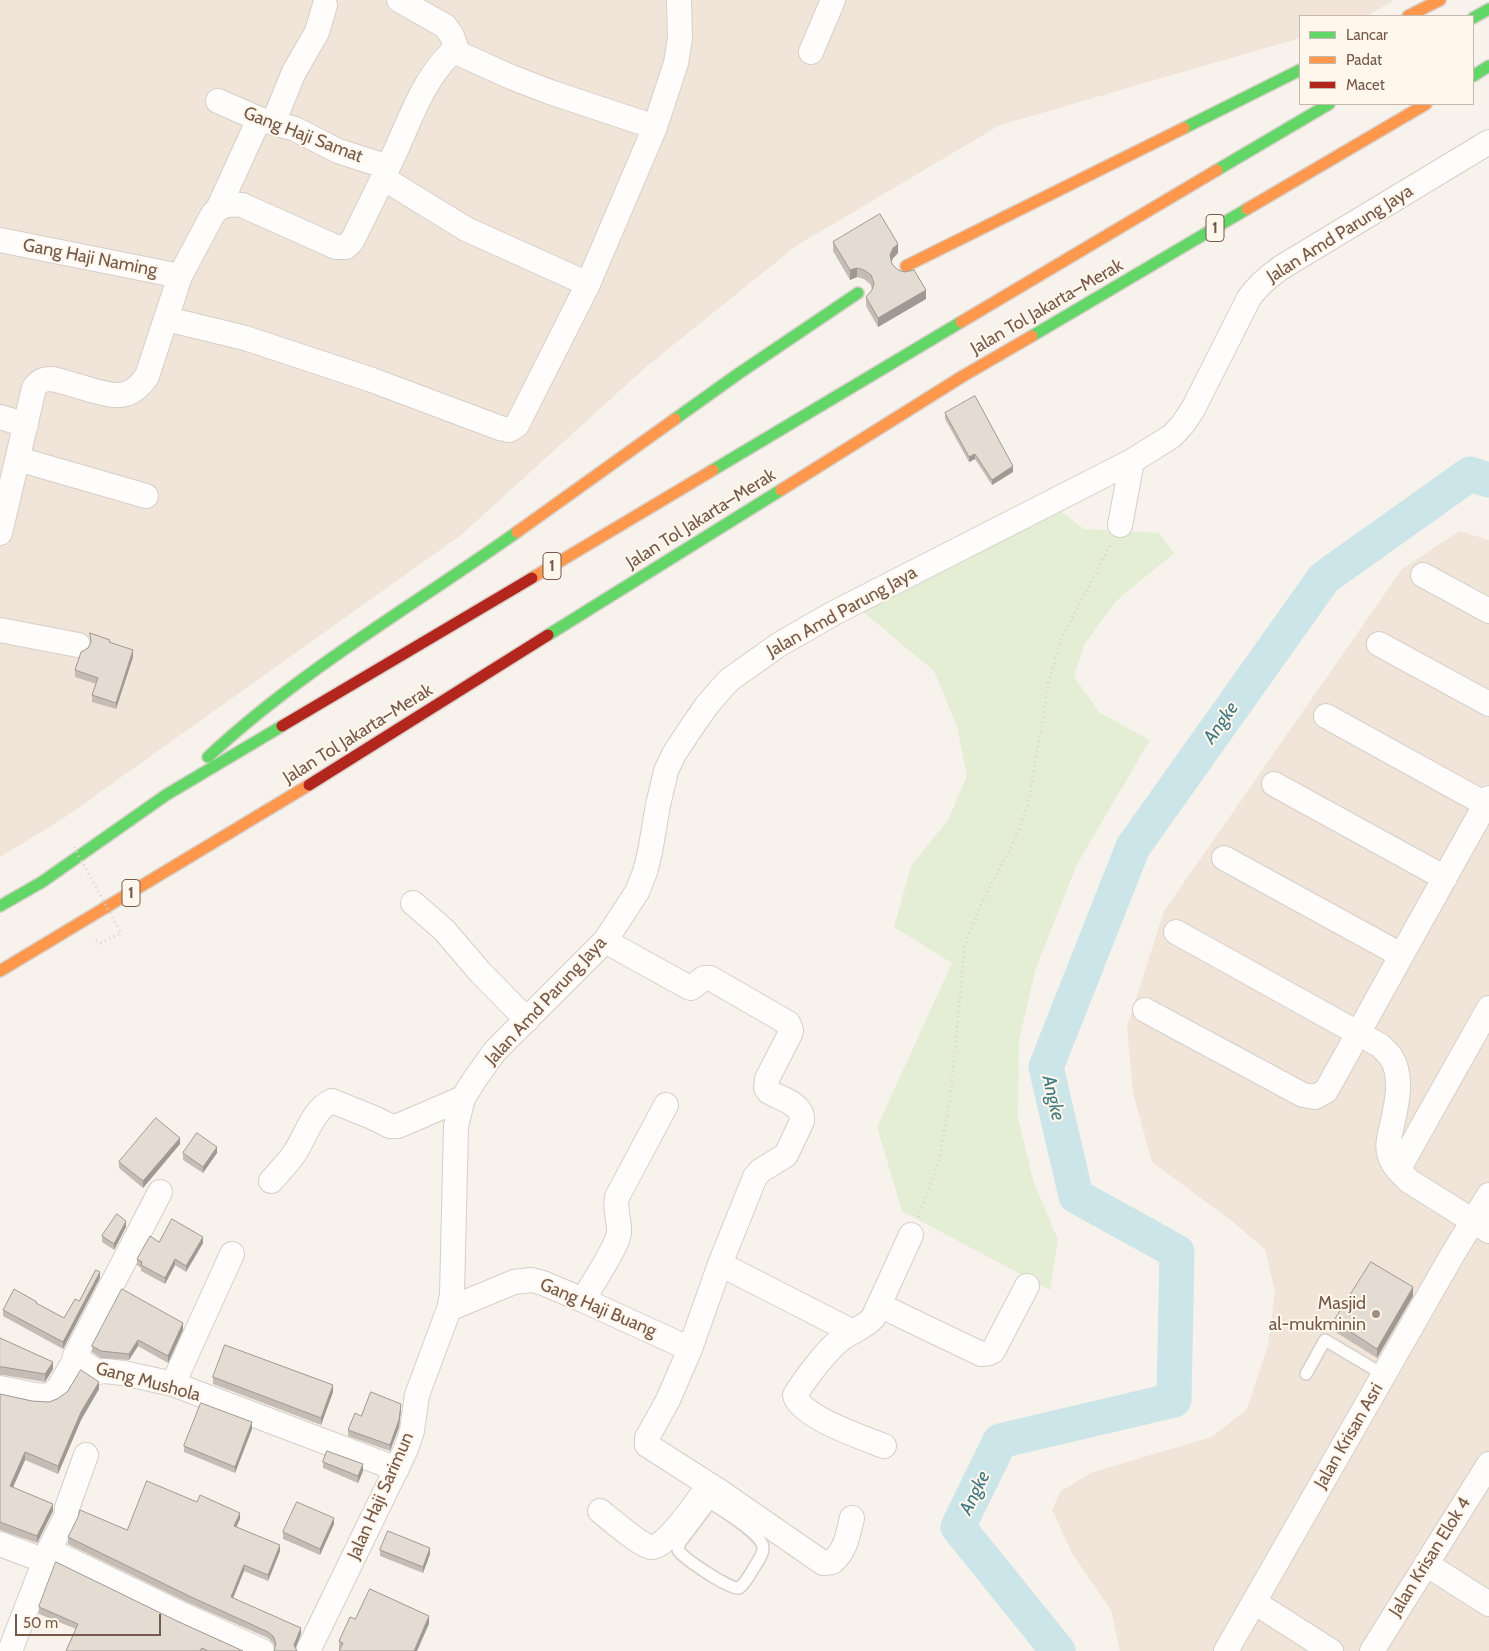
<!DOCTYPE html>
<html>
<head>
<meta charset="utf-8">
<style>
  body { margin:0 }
  #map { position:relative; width:1489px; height:1651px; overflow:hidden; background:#f7f2eb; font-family:Cabin,sans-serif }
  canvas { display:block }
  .legend { position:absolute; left:1299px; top:15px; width:175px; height:90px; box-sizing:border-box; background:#fff7ec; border:1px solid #c8b8ab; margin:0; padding:6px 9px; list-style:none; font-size:15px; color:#76594a }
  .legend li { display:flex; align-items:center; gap:10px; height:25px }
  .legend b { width:25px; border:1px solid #c8b8ab }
  .scale { position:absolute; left:15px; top:1614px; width:146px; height:22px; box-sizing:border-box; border:2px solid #76594a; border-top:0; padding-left:6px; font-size:15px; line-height:18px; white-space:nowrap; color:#76594a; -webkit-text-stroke:4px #fff7ec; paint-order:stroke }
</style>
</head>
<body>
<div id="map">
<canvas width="1489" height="1651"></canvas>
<ul class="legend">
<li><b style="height:6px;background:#63d668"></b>Lancar</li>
<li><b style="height:6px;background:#ff974d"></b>Padat</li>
<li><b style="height:6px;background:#b3261e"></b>Macet</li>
</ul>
<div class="scale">50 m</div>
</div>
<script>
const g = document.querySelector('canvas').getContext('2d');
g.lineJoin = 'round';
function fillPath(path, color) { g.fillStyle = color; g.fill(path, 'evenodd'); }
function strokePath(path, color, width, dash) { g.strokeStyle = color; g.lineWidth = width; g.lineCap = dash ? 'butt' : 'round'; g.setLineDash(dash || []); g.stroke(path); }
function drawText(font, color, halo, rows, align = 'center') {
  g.font = font + ' Cabin,sans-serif'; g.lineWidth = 4; g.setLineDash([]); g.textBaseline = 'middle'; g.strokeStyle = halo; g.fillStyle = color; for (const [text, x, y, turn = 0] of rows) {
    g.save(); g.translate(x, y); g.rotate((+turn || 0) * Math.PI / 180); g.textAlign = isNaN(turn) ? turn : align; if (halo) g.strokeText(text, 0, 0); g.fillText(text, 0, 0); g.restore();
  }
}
fillPath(new Path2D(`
  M0,0H1394L1367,16H1300V38L1000,125L796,246L646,367L461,535L61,820L0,857Z
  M1459,531L1489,540V1651H1120L1111,1610L1073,1555L1052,1510L1061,1491L1093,1472L1212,1437L1247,1409L1268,1345L1275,1292L1265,1249L1233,1222L1152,1162L1133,1093L1127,1027L1164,911L1402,569Z`), '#f0e5d8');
fillPath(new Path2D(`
  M1059,510L1084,529L1159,533L1174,553L1116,601L1084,645L1074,677L1100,713L1150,740L1077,864L1035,971L1019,1041L1018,1118L1033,1180L1058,1240L1050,1290L902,1211L877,1127L952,963L894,927L911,866L948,820L967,776L957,726L934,671L861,610Z`), '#e4eed5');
strokePath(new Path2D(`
  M1058,1651L958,1527L1000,1441L1174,1400L1177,1252L1076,1196L1046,1067L1133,847L1324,578L1470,474L1489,480`), '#cce5e8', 35);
const lane = new Path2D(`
  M1306,1374L1325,1340L1384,1375
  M711,1503C722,1510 764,1536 763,1548C763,1555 758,1561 755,1566C750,1574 746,1583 739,1588C729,1589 684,1559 678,1550L679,1544L719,1491`);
const street = new Path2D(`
  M399,0L445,26L452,36L458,53
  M811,52L833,0
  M218,101L259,119L295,129L338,151L388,167
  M273,123L294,72L317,32L325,5
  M383,178L466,229L588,284
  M218,209L259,119
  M0,240L180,276
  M167,319L245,338L372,380L500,428L509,430L517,425L588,284L655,127L676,63L680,38L679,0
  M0,417L26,425
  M18,459L146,496
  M1120,525L1132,461
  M0,533L34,388C39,381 43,379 52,379C65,382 78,386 91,390C116,397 131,400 147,376L180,276L213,214C221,204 230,204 242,205L336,247H346L352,241C367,211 382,181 396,150C411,117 424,79 451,53H458L511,77L550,92L655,127
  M1423,575L1489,611
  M0,630L78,645
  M1379,644L1489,704
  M1326,716L1489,806
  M1274,784L1445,878
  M1224,858L1401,955
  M413,903L444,930L480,972L527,1020
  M1176,932L1381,1046C1384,1050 1388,1053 1391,1057C1404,1078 1396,1107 1391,1130C1389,1137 1387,1149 1390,1156C1393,1166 1402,1174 1409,1181L1489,1231
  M605,941L688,987L691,988L704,978H710L788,1023L791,1030L790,1034L767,1079L766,1088L769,1092C781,1099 804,1104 802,1121L786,1155L760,1171L755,1177L720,1264L690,1349L668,1400L647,1438V1445L719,1491L823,1563L832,1562C846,1551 848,1534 852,1518
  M1145,1010L1303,1095L1315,1097L1326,1091L1489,798
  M1398,1170L1489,1008
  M271,1181C279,1172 287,1164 294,1154C306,1137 312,1110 332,1101L374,1118L390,1126H398L463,1098
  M160,1192L75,1356L76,1358L98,1372L105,1371L123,1373L173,1384L397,1469
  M720,1264L853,1332
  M583,1300C591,1286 617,1247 619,1233C620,1221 614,1209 617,1197L666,1105
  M879,1305L981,1354L989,1353L993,1351L1027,1286
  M449,1309L514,1282L532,1280L543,1283L583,1300L690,1349
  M173,1384L232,1254
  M0,1388L35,1395L49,1396L58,1389L76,1358
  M884,1446C866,1439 798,1416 795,1395C805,1379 826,1351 840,1340C851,1331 864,1328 873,1318L911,1235
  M600,1511C610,1519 641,1546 651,1547C665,1550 700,1497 709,1485
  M0,1544L45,1561
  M49,1550L183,1615L262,1651
  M1426,1564L1489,1604
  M1254,1602L1331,1651
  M10,1651L49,1550L66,1517L67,1508L86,1455
  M308,1651L406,1449L412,1431L417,1395L449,1309L452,1295L456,1126L463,1098L475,1079L495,1051L605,941L637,892L645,872L650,852L658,805L666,771L674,754L689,731L707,705L729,680L780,644L834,613L1132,461L1172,436L1183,424L1193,409L1249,298C1258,285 1269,276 1282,267L1489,142
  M1226,1651L1451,1257L1489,1195
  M1372,1651L1489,1464`);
const fast = new Path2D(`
  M1473,18L1489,9
  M1473,76L1489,66
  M1184,128L1300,70
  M1217,170L1329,104
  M1032,336L1247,209
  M675,419L738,374L858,293
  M713,470L961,322
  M548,635L781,490
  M208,757C301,670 413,606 517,532
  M0,906L42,882L166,795L282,726`);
const slow = new Path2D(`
  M1408,16L1440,0
  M1247,209L1426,104
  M906,266L1184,128
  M961,322L1217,170
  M781,490L963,376L1032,336
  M517,532L675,419
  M532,578L713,470
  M0,971L309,785`);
const jam = new Path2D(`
  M282,726L532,578
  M309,785L548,635`);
strokePath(lane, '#d6cec8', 14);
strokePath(street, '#d6cec8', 26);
strokePath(fast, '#d8cfc9', 14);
strokePath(slow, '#d8cfc9', 14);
strokePath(jam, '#d8cfc9', 14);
strokePath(new Path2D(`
  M96,940L101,943L121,933
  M918,1217L939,1161L950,1100L965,945L980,906L1012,845L1028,805L1049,681L1061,639L1111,544`), '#dad2ce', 3, [1, 4]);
strokePath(lane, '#fefdfc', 11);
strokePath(street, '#fefdfc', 24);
strokePath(fast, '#63d668', 11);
strokePath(slow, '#ff974d', 11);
strokePath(jam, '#b3261e', 11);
strokePath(new Path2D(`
  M74,847L121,933`), '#dad2ce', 3, [1, 4]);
fillPath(new Path2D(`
  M833,242L898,253L893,258L892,261V264L926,299L878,327L866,306V297L872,290L871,285L864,279L857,277L850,280L833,251Z
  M945,413L1013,472L992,485L975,459L969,462L945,419Z
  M90,633L110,643L133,657L116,709L92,702V695L96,684L75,677V670L91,643Z
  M180,1144L143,1188L119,1168V1162Z
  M183,1153H217L203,1173L183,1160Z
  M126,1227L114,1250L102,1242V1236Z
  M159,1242L203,1243L186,1272L175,1265L165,1284L141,1271V1268L137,1265V1259Z
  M100,1278L63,1349L3,1316V1310L37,1304L64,1318Z
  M1413,1296L1377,1358L1334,1331V1321Z
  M183,1330L168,1363L138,1346L129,1360L101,1358L92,1352V1346Z
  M0,1338L53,1369L45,1382L3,1375H0Z
  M213,1377L333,1392L321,1425L213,1384Z
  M99,1389L81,1420L58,1474L25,1460L13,1487L53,1511L37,1543L0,1530V1394L32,1401L49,1402Z
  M401,1410L399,1427L390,1451L348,1436V1430L361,1416Z
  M252,1429L235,1473L184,1452V1446Z
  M323,1462L363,1471L358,1483L323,1468Z
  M197,1502L240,1519L236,1527L280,1551L268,1581L244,1571L233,1598L301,1634L296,1648L275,1647L273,1643L268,1638L189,1603L68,1544V1537L127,1530Z
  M334,1524L320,1555L283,1539V1532Z
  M380,1550L430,1554L423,1573L380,1556Z
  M39,1607L177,1621L243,1651H66L76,1629L39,1614Z
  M355,1619L429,1624L340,1650L339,1649V1641Z`), '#c4bcb5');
fillPath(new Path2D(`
  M898,244V253L893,258L890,265V255L893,248Z
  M857,268V277L850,280V270Z
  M926,290V299L878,327V318Z
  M975,454V459L969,462V457Z
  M1013,466V472L992,485V480Z
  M133,650V657L116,709V703Z
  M180,1138V1144L143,1188V1181Z
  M217,1147V1153L203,1173V1167Z
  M126,1221V1227L114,1250V1244Z
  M203,1237V1243L186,1272V1266Z
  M175,1259V1265L165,1284V1278Z
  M100,1272V1278L63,1349V1342Z
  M1413,1287V1296L1377,1358V1349Z
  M183,1323V1330L168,1363V1356Z
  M138,1340V1346L129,1360V1354Z
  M53,1362V1369L45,1382V1374Z
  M99,1382V1389L81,1420L58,1474V1466L81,1412Z
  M333,1385V1392L321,1425V1418Z
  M401,1404V1410L399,1427L390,1451V1445Z
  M252,1422V1429L235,1473V1467Z
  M25,1452V1460L10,1494V1486Z
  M363,1464V1471L358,1483V1476Z
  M53,1504V1511L37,1543V1536Z
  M240,1513V1519L234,1532V1526Z
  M334,1518V1524L320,1555V1549Z
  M280,1545V1551L268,1581V1575Z
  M430,1548V1554L423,1573V1567Z
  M244,1565V1571L231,1603V1597Z
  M429,1616V1624L417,1651H414Z
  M301,1628V1634L294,1651V1645Z`), '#a09993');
const building = new Path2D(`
  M880,214L898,244L893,248L890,255L892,264L898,270L905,272L914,270L926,290L878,318L866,297L872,290L874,283L871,275L864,270L857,268L850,270L833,242Z
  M975,396L1013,466L992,480L975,454L969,457L945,413Z
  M90,633L110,640L109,642L133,650L116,703L92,695L98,678L75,670L81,652L88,648L91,642Z
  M156,1118L180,1138L143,1181L119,1162Z
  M197,1133L217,1147L203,1167L183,1153Z
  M117,1214L126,1221L114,1244L102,1236Z
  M172,1219L203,1237L186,1266L175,1259L165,1278L141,1265L142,1262L137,1259L150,1236L159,1242Z
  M1371,1262L1413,1287L1377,1349L1334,1321Z
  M96,1270L100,1272L63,1342L3,1310L14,1289L37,1302L36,1303L64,1318L75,1299L79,1301Z
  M122,1289L183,1323L168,1356L138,1340L129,1354L101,1351L92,1346Z
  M0,1338L53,1362L45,1374L3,1367H0Z
  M225,1345L333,1385L321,1418L213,1377Z
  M81,1370L99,1382L81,1412L58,1466L25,1452L10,1486L53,1504L37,1536L0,1522V1394L32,1401L49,1402L57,1399L67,1392Z
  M371,1392L401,1404L399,1420L390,1445L348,1430L355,1413L361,1416Z
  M201,1403L252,1422L235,1467L184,1446Z
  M327,1451L363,1464L358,1476L323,1462Z
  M147,1481L197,1502L200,1495L240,1513L234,1526L280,1545L268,1575L244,1565L231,1597L301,1628L294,1645L297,1651H274L276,1643L273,1636L268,1632L189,1596L68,1537L78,1517L80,1510L127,1530Z
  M297,1502L334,1518L320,1549L283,1532Z
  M388,1531L430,1548L423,1567L380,1550Z
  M56,1562L177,1621L243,1651H208L202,1648L200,1651H66L78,1624L39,1607Z
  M370,1589L429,1616L414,1651H339L343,1643L339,1641L350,1617L355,1619Z`);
fillPath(building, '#e4dbd2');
strokePath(building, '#a09993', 1);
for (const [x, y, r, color] of [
  [1376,1314,5,"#a38f82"]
]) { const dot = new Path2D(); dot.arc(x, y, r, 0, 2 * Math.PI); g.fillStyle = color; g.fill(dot); strokePath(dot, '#fff7ec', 2); }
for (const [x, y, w] of [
  [1215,228,18],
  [552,566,18],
  [131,893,18]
]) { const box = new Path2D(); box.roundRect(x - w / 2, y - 13.5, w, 27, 4); g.fillStyle = '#fff7ec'; g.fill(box); strokePath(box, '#76594a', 1); }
drawText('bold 16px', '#76594a', null, [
  ["1",1215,228],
  ["1",552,566],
  ["1",131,893]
]);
drawText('18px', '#76594a', '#fff7ec', [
  ["Gang Haji Samat",303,135,21],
  ["Jalan Amd Parung Jaya",1340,234,-32],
  ["Gang Haji Naming",90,258,11],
  ["Jalan Tol Jakarta–Merak",1047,307,-30],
  ["Jalan Tol Jakarta–Merak",701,519,-32],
  ["Jalan Amd Parung Jaya",842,612,-29],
  ["Jalan Tol Jakarta–Merak",358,734,-32],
  ["Jalan Amd Parung Jaya",546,1001,-47],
  ["Gang Haji Buang",598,1308,23],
  ["Gang Mushola",148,1382,15],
  ["Jalan Krisan Asri",1349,1436,-60],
  ["Jalan Haji Sarimun",381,1496,-66],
  ["Jalan Krisan Elok 4",1430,1557,-58]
]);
drawText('18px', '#76594a', '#fff7ec', [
  ["Masjid",1366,1304],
  ["al-mukminin",1366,1325]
], 'right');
drawText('italic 19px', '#407883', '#fff7ec', [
  ["Angke",1221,723,-55],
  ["Angke",1053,1098,77],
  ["Angke",975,1493,-64]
]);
</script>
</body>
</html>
